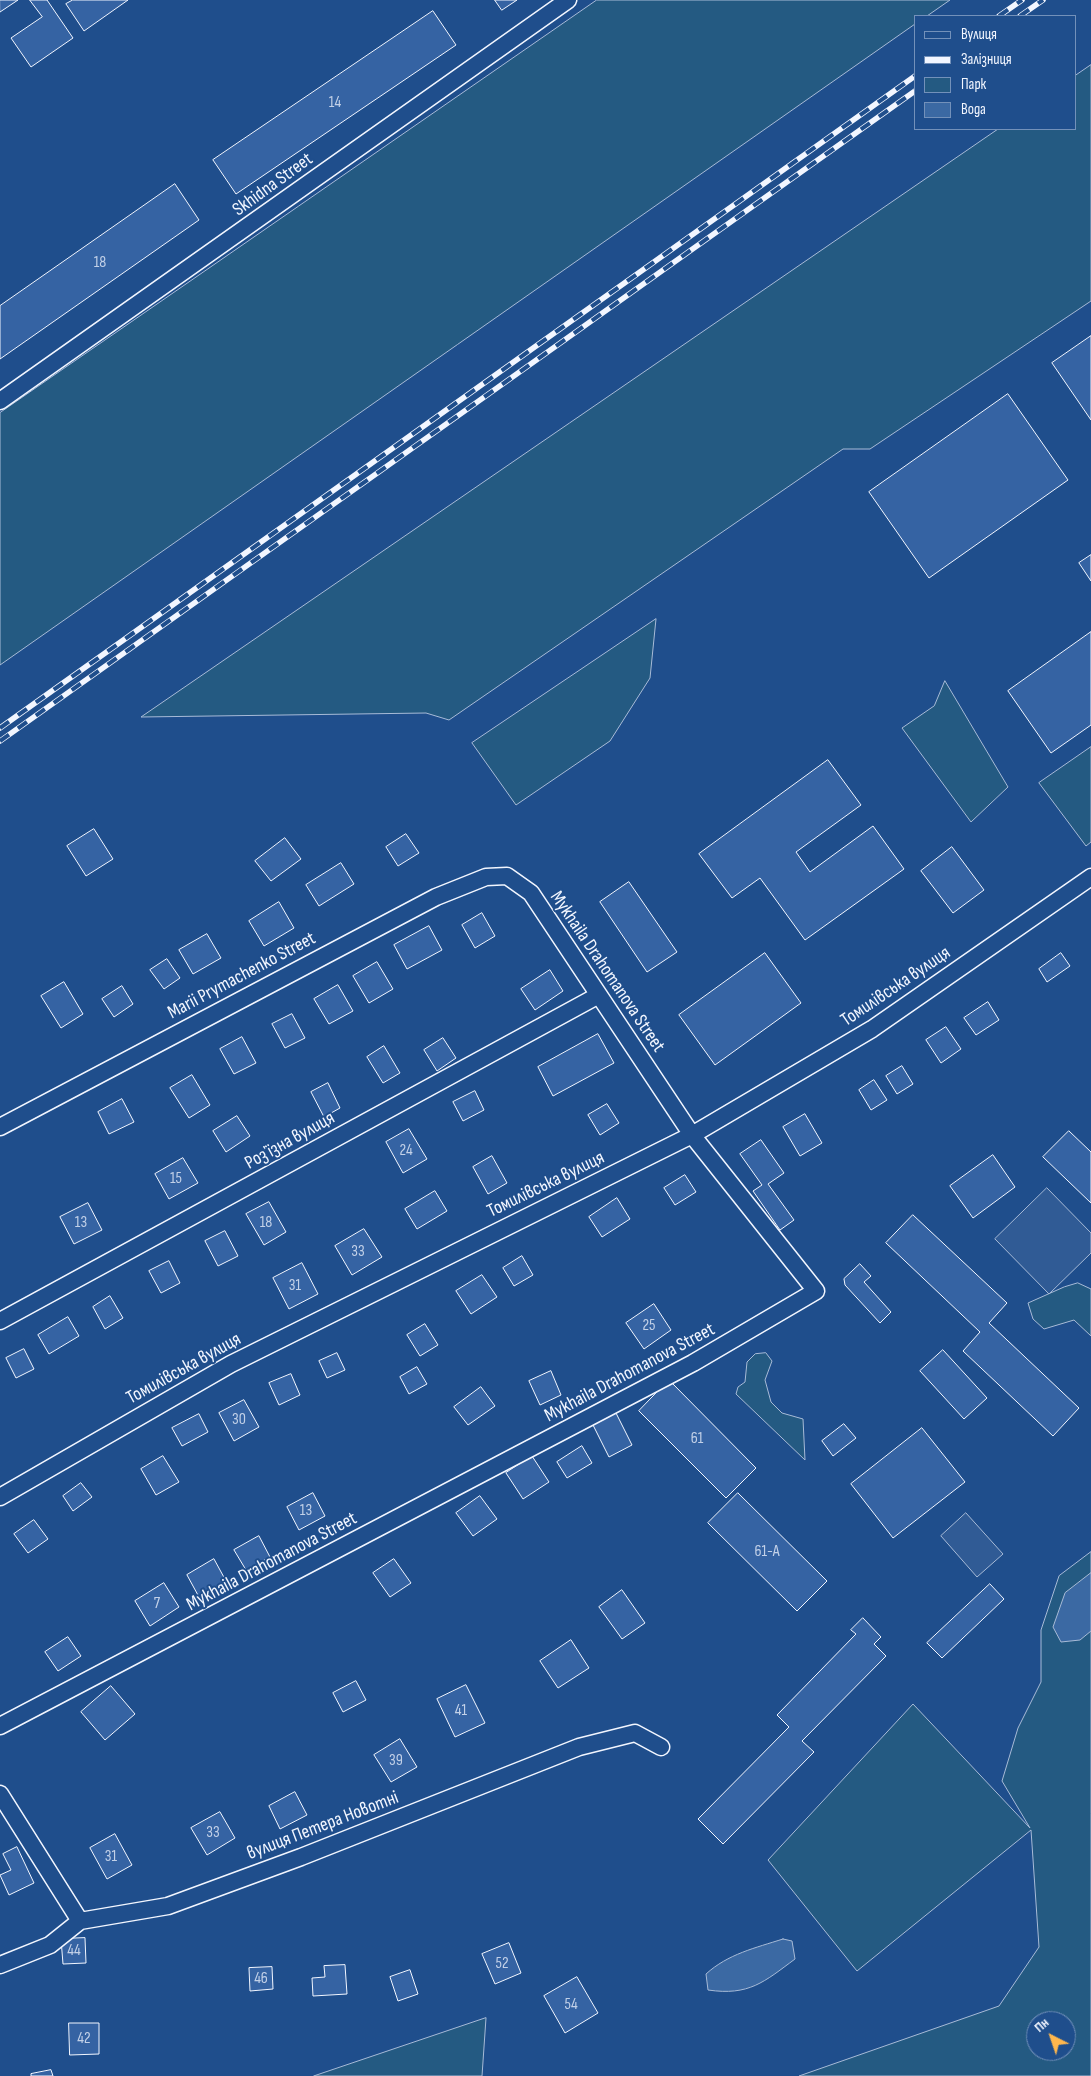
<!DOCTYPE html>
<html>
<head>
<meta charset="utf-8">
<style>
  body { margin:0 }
  #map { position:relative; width:1091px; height:2076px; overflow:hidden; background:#1f4e8c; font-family:"Sofia Sans Condensed",sans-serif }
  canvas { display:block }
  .legend { position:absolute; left:914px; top:15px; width:162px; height:115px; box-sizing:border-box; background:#1f4e8c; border:1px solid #7391ba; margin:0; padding:6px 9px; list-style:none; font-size:15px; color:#f2f6ff }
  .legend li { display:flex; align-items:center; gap:10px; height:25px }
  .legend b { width:25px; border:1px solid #7391ba }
  .north { position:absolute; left:1026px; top:2011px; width:50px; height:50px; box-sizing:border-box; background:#1f4e8c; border:1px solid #7391ba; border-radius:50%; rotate:319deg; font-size:14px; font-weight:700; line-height:20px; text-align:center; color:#f2f6ff }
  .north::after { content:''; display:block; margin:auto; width:18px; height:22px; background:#ffb74d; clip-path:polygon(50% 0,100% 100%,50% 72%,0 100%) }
</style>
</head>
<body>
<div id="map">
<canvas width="1091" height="2076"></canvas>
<ul class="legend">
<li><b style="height:6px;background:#1f4e8c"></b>Вулиця</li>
<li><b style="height:6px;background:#f2f6ff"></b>Залізниця</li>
<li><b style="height:14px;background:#245a82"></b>Парк</li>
<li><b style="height:14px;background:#3b69a3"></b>Вода</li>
</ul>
<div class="north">Пн</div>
</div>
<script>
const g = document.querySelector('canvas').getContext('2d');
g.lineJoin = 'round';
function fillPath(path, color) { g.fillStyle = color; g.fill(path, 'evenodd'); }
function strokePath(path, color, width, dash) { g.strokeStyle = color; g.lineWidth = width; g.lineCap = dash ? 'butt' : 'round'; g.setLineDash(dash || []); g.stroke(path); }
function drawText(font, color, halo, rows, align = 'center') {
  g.font = font + ' "Sofia Sans Condensed",sans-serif'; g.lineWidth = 4; g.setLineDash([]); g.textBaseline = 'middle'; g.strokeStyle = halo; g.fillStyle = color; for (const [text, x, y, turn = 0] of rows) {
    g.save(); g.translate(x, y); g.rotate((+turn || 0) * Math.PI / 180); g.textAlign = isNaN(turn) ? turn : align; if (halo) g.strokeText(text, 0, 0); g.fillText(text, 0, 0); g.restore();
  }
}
const green = new Path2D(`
  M597,0H950L927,16H915V24L0,665V413Z
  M1091,65V301L870,449H843L449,720L426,713L141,717L998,129H1075V76Z
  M656,619L650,678L610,741L516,805L472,743Z
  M945,681L1008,787L971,822L902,728L934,706Z
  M1091,747V842L1086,846L1039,783Z
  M1078,1283L1091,1289V1336L1074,1320L1044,1329L1033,1319L1028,1303L1064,1287Z
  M766,1353L772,1361L765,1380L771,1402L782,1413L803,1419L805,1460L736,1394L738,1387L745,1382L747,1362L755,1354Z
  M1091,1552V2076H799L999,2006L1039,1947L1031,1830L857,1971L768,1860L913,1704L1030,1828L1002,1781L1018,1728L1041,1682V1630L1059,1576ZM1036,2021H1066V2051H1036Z
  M486,2018L482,2076H314Z`);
fillPath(green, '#245a82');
strokePath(green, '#a8bbd7', 1);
const parking = new Path2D(`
  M1047,1188L1091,1233V1253L1049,1294L995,1239Z
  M966,1513L1003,1554L977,1577L941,1536Z`);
fillPath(parking, '#305b95');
strokePath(parking, '#a8bbd7', 1);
const water = new Path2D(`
  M1091,1573V1631L1080,1640L1061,1642L1053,1627L1065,1593Z
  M783,1939L792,1941L795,1959C764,1982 749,1996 708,1990L706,1974C728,1954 755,1948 783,1939Z`);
fillPath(water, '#3b69a3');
strokePath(water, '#a8bbd7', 1);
const building = new Path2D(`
  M0,0H18L0,12Z
  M30,0H47L73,38L31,67L11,38L42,17Z
  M73,0H128L84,31L66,4Z
  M495,0H517L502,10Z
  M433,11L456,45L236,194L213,160Z
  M175,184L199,220L0,359V306Z
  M1091,336V420L1052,363Z
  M1008,394L1068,480L929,578L869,492Z
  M1091,555V581L1079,563Z
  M1091,632V725L1051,753L1008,691Z
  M828,760L861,805L796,852L810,872L873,826L904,869L805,940L760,878L732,898L699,854Z
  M94,829L113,859L86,876L67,846Z
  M406,834L419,853L398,866L386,847Z
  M285,838L301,859L271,881L255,861Z
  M952,847L984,890L953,913L921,871Z
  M341,863L354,884L319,906L306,885Z
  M629,882L677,952L647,972L600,902Z
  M279,902L294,928L264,946L249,921Z
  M482,913L495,936L475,948L462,925Z
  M429,926L442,950L407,969L394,945Z
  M207,934L221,958L193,974L179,950Z
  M765,953L801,1003L715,1065L679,1015Z
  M1061,953L1070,966L1047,982L1039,969Z
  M167,959L180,978L164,989L150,970Z
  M377,962L393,989L369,1003L353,976Z
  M550,970L563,991L535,1010L521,989Z
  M64,982L83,1014L61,1028L41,996Z
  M338,985L353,1011L329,1024L314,999Z
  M122,986L133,1004L114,1017L102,999Z
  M988,1002L999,1020L976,1035L964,1018Z
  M292,1014L305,1038L285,1048L272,1024Z
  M946,1027L961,1049L941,1063L926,1040Z
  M598,1034L614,1063L553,1096L538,1067Z
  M242,1037L256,1063L234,1074L220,1049Z
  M443,1038L456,1058L437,1071L424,1050Z
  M384,1046L400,1073L383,1083L367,1057Z
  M902,1066L913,1084L897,1094L886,1076Z
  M192,1075L210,1105L189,1118L170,1088Z
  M874,1080L887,1100L871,1110L859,1090Z
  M328,1083L340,1108L324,1117L311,1092Z
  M475,1091L484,1110L463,1121L453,1102Z
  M122,1099L134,1122L109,1134L98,1112Z
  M607,1104L619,1123L600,1135L588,1115Z
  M805,1114L822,1143L800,1156L783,1127Z
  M237,1116L250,1136L226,1152L213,1131Z
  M409,1129L427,1159L403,1173L386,1142Z
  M1069,1131L1091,1152V1203L1043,1157Z
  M761,1140L784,1173L768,1184L794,1220L780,1230L753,1191L762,1185L740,1154Z
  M993,1155L1015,1187L973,1218L950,1186Z
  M492,1156L507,1183L488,1194L473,1167Z
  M183,1158L198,1183L169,1199L155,1174Z
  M685,1175L696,1192L675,1205L664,1188Z
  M435,1191L447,1211L417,1229L405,1209Z
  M617,1198L630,1219L602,1237L589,1217Z
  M269,1202L286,1232L264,1245L246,1214Z
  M88,1203L102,1230L74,1244L60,1217Z
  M913,1215L1007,1303L989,1323L1079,1408L1053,1436L963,1351L980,1332L886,1243Z
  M364,1229L382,1257L352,1275L335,1246Z
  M225,1231L238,1256L218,1266L205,1241Z
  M522,1256L533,1275L514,1286L503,1268Z
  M169,1261L180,1283L161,1293L149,1271Z
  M302,1263L318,1294L289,1309L273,1278Z
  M860,1264L871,1276L864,1282L891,1312L880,1323L845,1285L844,1279Z
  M482,1275L497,1297L471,1314L456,1291Z
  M110,1296L123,1318L105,1329L93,1307Z
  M654,1304L671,1330L644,1349L626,1323Z
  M68,1317L79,1336L49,1354L38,1335Z
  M425,1324L438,1345L420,1356L407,1335Z
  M24,1349L34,1369L16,1378L6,1358Z
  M943,1350L987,1398L964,1419L920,1371Z
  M337,1353L345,1370L327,1378L319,1361Z
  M417,1367L427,1384L409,1394L400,1377Z
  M551,1371L561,1395L540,1405L529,1381Z
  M291,1374L300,1395L279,1405L269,1383Z
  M669,1380L756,1468L726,1498L639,1411Z
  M481,1387L495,1406L468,1425L454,1407Z
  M244,1400L259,1427L234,1441L219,1413Z
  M616,1413L632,1445L609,1457L593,1425Z
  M199,1414L208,1432L182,1446L172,1428Z
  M844,1424L856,1438L833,1456L822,1441Z
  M922,1428L965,1482L893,1538L851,1484Z
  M582,1446L592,1463L567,1478L557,1462Z
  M163,1456L179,1482L156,1495L141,1469Z
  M532,1456L549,1482L523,1499L506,1473Z
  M81,1483L92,1497L73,1511L63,1496Z
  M313,1493L325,1516L299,1530L287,1507Z
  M738,1493L827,1581L797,1611L708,1523Z
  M480,1496L497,1519L473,1536L456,1513Z
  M34,1520L48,1539L28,1553L14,1534Z
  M259,1536L270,1557L246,1570L234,1550Z
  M214,1559L226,1581L199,1597L187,1575Z
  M394,1559L411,1583L390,1597L373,1573Z
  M164,1583L179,1607L150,1626L135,1601Z
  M990,1584L1004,1599L942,1658L927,1643Z
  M622,1590L645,1623L622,1639L599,1607Z
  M863,1618L881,1637L874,1644L886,1656L802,1741L814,1752L723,1844L698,1819L789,1727L777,1715L856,1634L851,1630Z
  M68,1637L81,1656L58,1671L45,1652Z
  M571,1640L589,1668L558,1688L540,1661Z
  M356,1681L366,1700L343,1712L333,1693Z
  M466,1685L485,1723L455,1737L437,1699Z
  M111,1686L135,1714L105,1740L81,1712Z
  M400,1739L417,1767L391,1782L374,1755Z
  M295,1792L307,1815L280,1829L269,1806Z
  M220,1812L235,1838L207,1855L191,1828Z
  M115,1834L132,1865L107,1879L90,1848Z
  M17,1847L34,1883L9,1895L0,1875L11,1870L3,1854Z
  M85,1938L86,1963L63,1964L61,1939Z
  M509,1943L521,1973L495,1984L482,1954Z
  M345,1965L347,1994L313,1996L312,1978L325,1977L324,1966Z
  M272,1967L273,1989L250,1991L249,1968Z
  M410,1970L418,1994L398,2001L390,1977Z
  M577,1977L598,2013L565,2033L544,1996Z
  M69,2023H99V2054L70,2055Z
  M51,2070L53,2076H31V2074Z`);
fillPath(building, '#3563a3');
strokePath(building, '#f2f6ff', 1);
const street = new Path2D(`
  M0,401L568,0
  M0,1127L436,897L486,877L507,876L531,893L692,1135L816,1291L693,1363L0,1726
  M0,1321L599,995
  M0,1497L231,1364L692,1135L872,1029L1091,877
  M0,1794L80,1921
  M0,1965L50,1945L80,1921L168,1906L301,1857L579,1747L635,1733L661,1747`);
strokePath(street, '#f2f6ff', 19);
strokePath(street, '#1f4e8c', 16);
const rail = new Path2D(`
  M999,16L1022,0
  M1020,16L1043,0
  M0,728L915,76
  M0,741L915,91`);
strokePath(rail, '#f2f6ff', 5.5);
strokePath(rail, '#1f4e8c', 4, [11]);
drawText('16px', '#c3d1e8', null, [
  ["14",335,103],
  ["18",100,263],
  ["24",406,1151],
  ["15",176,1179],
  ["13",81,1223],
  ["18",266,1223],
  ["33",358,1252],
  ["31",295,1286],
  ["25",649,1326],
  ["30",239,1420],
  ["61",697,1439],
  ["13",306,1511],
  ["61-А",767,1552],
  ["7",157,1604],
  ["41",461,1711],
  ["39",396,1761],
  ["33",213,1833],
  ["31",111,1857],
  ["44",74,1951],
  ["52",502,1964],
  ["46",261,1979],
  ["54",571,2005],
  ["42",84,2039]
]);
drawText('19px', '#f2f6ff', '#1f4e8c', [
  ["Skhidna Street",273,185,-36],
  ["Mykhaila Drahomanova Street",607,972,56],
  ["Marii Prymachenko Street",242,976,-28],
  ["Томилівська вулиця",896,987,-34],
  ["Розʼїзна вулиця",290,1141,-29],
  ["Томилівська вулиця",546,1185,-26],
  ["Томилівська вулиця",184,1369,-29],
  ["Mykhaila Drahomanova Street",630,1373,-28],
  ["Mykhaila Drahomanova Street",272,1562,-28],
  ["вулиця Петера Новотні",323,1826,-21]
]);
</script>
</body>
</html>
